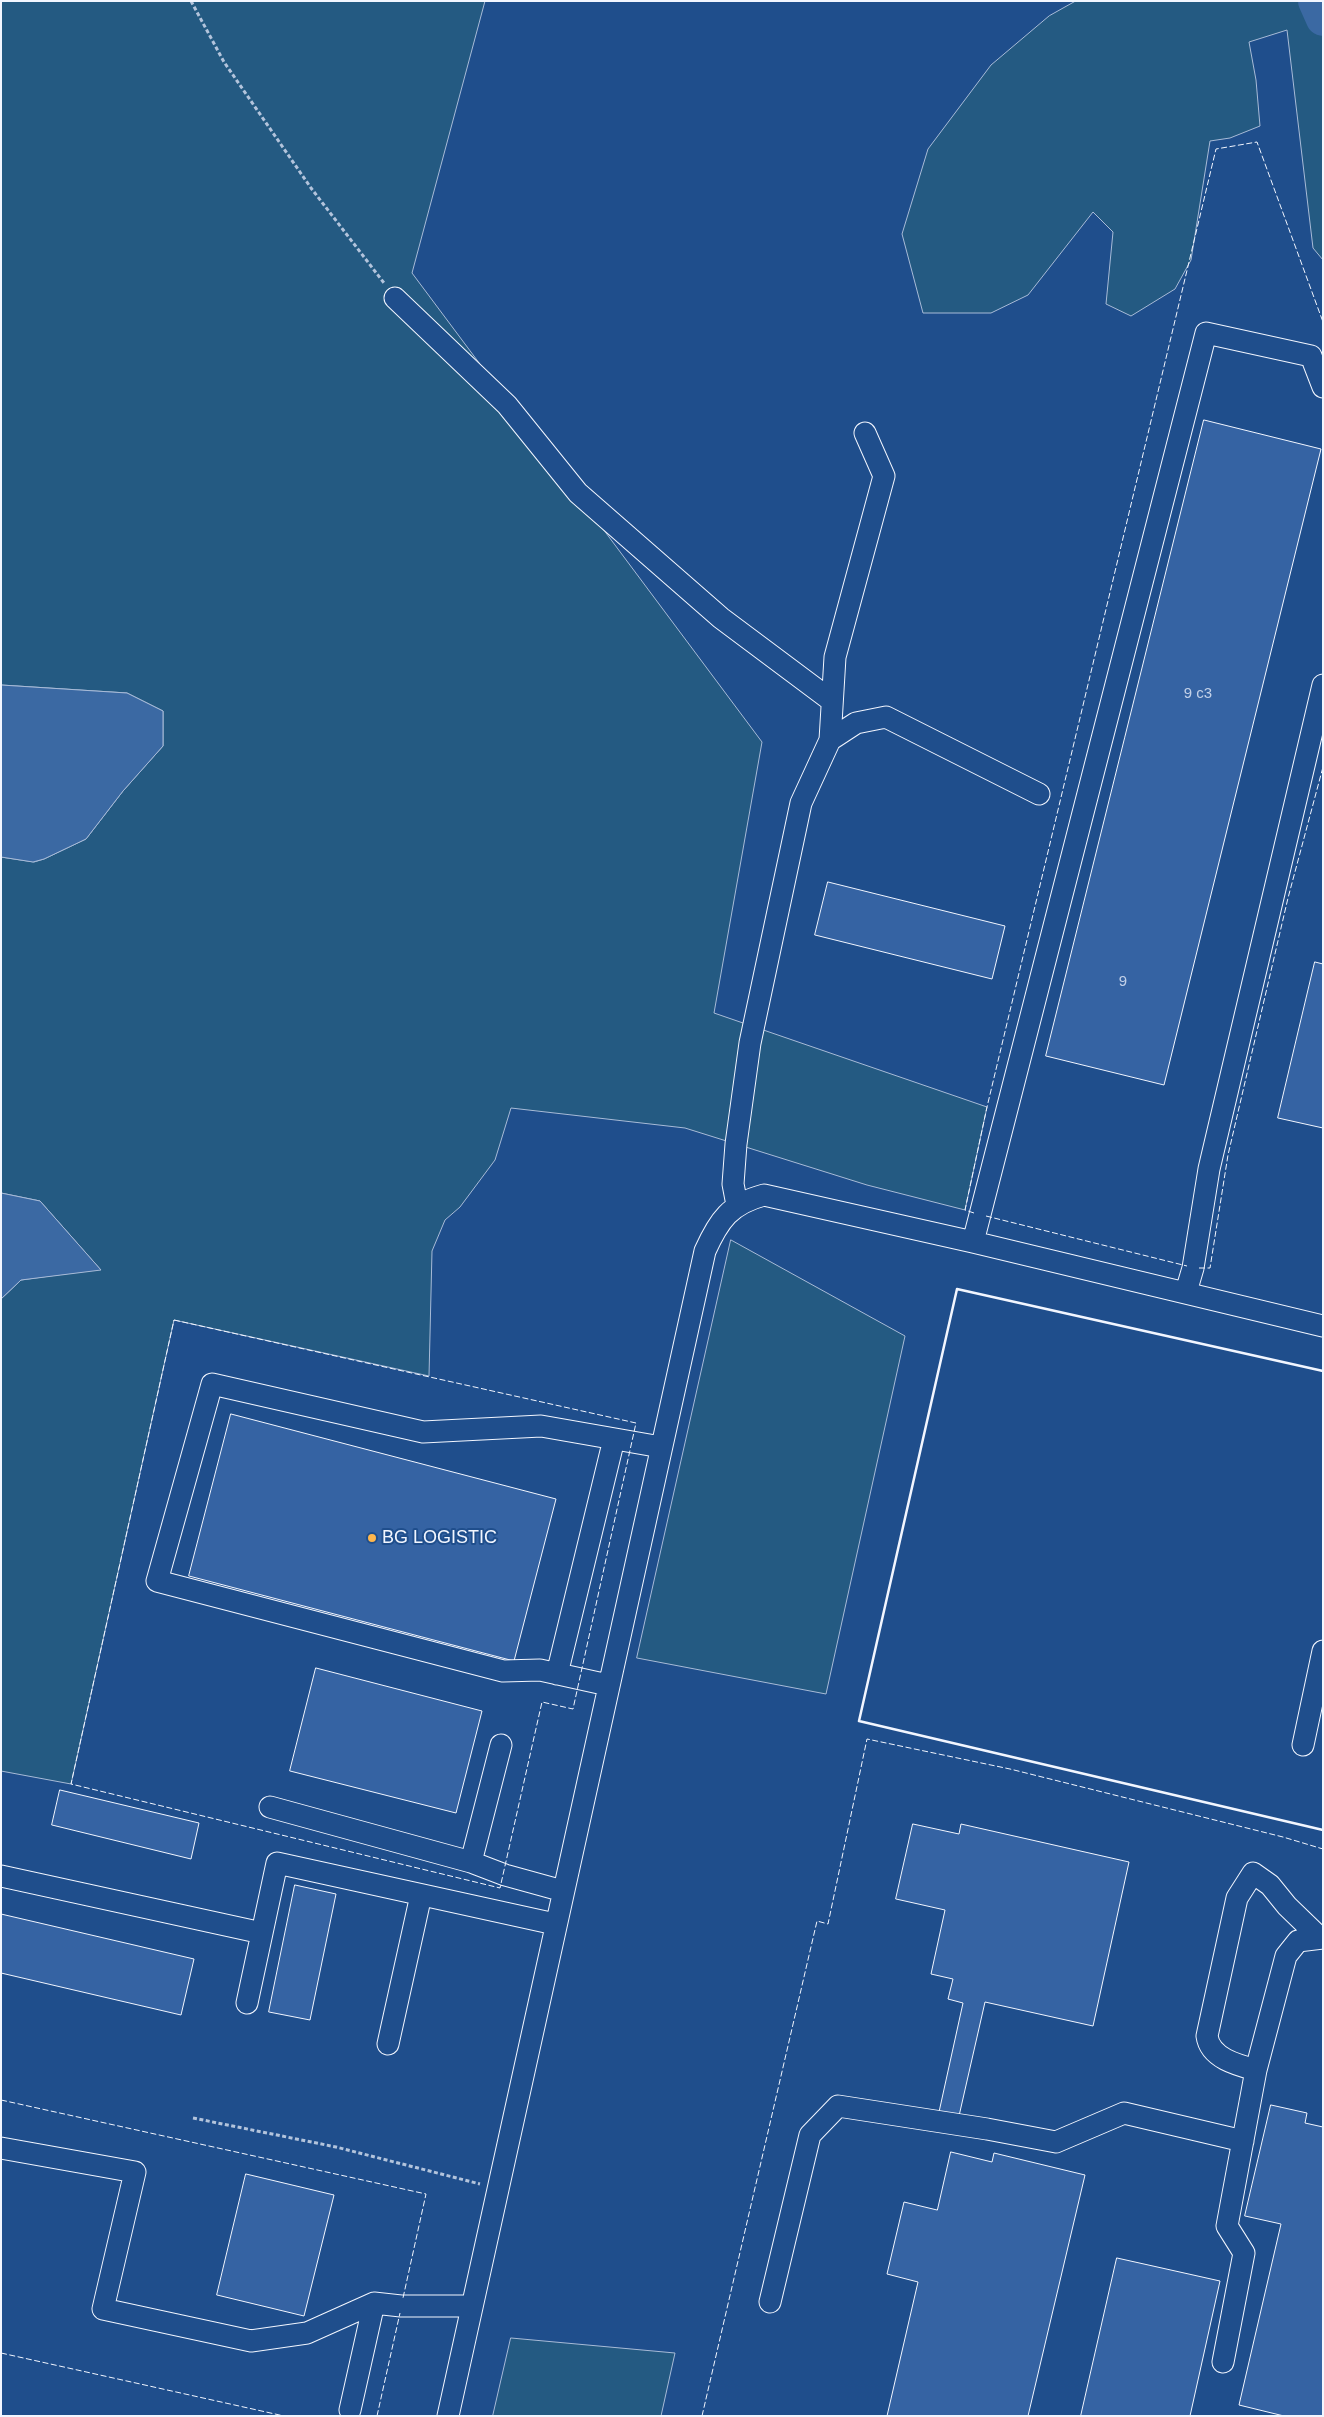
<!DOCTYPE html>
<html>
<head>
<meta charset="utf-8">
<style>
  body { margin:0 }
  #map { position:relative; width:1324px; height:2417px; overflow:hidden; background:#1f4e8c; font-family:Helvetica,sans-serif }
  canvas { display:block }
  .frame { position:absolute; inset:0; border:2px solid #f2f6ff; pointer-events:none }
</style>
</head>
<body>
<div id="map">
<canvas width="1324" height="2417"></canvas>
<div class="frame"></div>
</div>
<script>
const g = document.querySelector('canvas').getContext('2d');
g.lineJoin = 'round';
function fillPath(path, color) { g.fillStyle = color; g.fill(path, 'evenodd'); }
function strokePath(path, color, width, dash) { g.strokeStyle = color; g.lineWidth = width; g.lineCap = dash ? 'butt' : 'round'; g.setLineDash(dash || []); g.stroke(path); }
function drawText(font, color, halo, rows, align = 'center') {
  g.font = font + ' Helvetica,sans-serif'; g.lineWidth = 4; g.setLineDash([]); g.textBaseline = 'middle'; g.strokeStyle = halo; g.fillStyle = color; for (const [text, x, y, turn = 0] of rows) {
    g.save(); g.translate(x, y); g.rotate((+turn || 0) * Math.PI / 180); g.textAlign = isNaN(turn) ? turn : align; if (halo) g.strokeText(text, 0, 0); g.fillText(text, 0, 0); g.restore();
  }
}
const green = new Path2D(`
  M1,1H485L412,273L762,742L714,1013L987,1107L965,1210L867,1185L685,1128L511,1108L495,1160L460,1207L445,1220L432,1251L429,1376L174,1320L71,1784L1,1771V1299L21,1280L100,1269L40,1201L1,1193V857L34,862L44,859L86,839L123,791L163,746V711L127,693L1,685Z
  M1076,1H1323V260L1313,248L1287,30L1249,42L1256,80L1260,126L1230,138L1210,141L1191,260L1175,289L1131,316L1106,304L1113,232L1093,212L1028,295L991,313H923L902,234L928,149L991,65L1049,16Z
  M731,1240L905,1336L826,1694L637,1658Z
  M511,2338L675,2353L661,2416H493Z`);
fillPath(green, '#245a82');
strokePath(green, '#a8bbd7', 1);
const water = new Path2D(`
  M1,685L127,693L163,711V746L123,791L86,839L44,859L33,862L1,857Z
  M1,1193L40,1201L101,1270L21,1280L1,1299Z`);
fillPath(water, '#3b69a3');
strokePath(water, '#a8bbd7', 1);
strokePath(new Path2D(`
  M1315,1L1323,19`), '#3b69a3', 34);
const building = new Path2D(`
  M1204,420L1321,449L1164,1085L1046,1056Z
  M828,882L1005,926L992,979L815,935Z
  M1315,962L1323,964V1128L1278,1118Z
  M231,1414L556,1499L514,1661L189,1576Z
  M316,1668L482,1711L456,1813L290,1771Z
  M60,1790L199,1823L191,1859L52,1825Z
  M913,1824L959,1834L961,1824L1129,1862L1093,2026L985,2002L959,2116L939,2112L963,2003L948,1999L953,1979L931,1974L945,1910L896,1899Z
  M295,1885L336,1894L310,2020L269,2012Z
  M1,1914L194,1959L181,2015L1,1973Z
  M1271,2105L1307,2113L1305,2123L1323,2127V2416H1284L1239,2405L1281,2224L1245,2216Z
  M951,2152L992,2162L994,2153L1085,2175L1028,2416H887L918,2282L887,2274L904,2202L937,2210Z
  M246,2174L334,2195L304,2316L217,2295Z
  M1117,2258L1220,2281L1190,2416H1081Z`);
fillPath(building, '#3563a3');
strokePath(building, '#f2f6ff', 1);
const minor = new Path2D(`
  M395,298L507,405L578,493L721,618L832,701
  M830,740L835,657L884,476L865,433
  M737,1205L733,1184L736,1144L750,1043L801,803L830,740L856,723L886,717L1039,794
  M973,1242L1206,333L1311,356L1323,387
  M1186,1292L1193,1268L1209,1169L1323,685
  M557,1674L614,1439
  M608,1685L540,1670L503,1671L157,1581L212,1384L423,1432L541,1426L661,1447
  M1303,1745L1323,1651
  M270,1807L471,1862L505,1875L563,1891
  M471,1862L501,1745
  M1,1876L262,1933
  M247,2003L277,1863L555,1924
  M388,2044L421,1895
  M1256,2070C1237,2065 1210,2058 1207,2036L1237,1898L1253,1873L1270,1885L1287,1906L1319,1937
  M1,2148L135,2172L103,2309L251,2341L307,2333L374,2303
  M770,2302L810,2135L838,2106L987,2129L1056,2142L1124,2113L1243,2141
  M1223,2362L1244,2253L1227,2226L1256,2070L1286,1956L1298,1941L1323,1938
  M350,2410L374,2303L401,2306H472
  M448,2416L705,1251C719,1220 730,1204 764,1195L973,1242L1323,1326`);
strokePath(minor, '#f2f6ff', 23);
strokePath(new Path2D(`
  M191,1L224,62L311,188L384,283
  M193,2118L336,2147L480,2184`), '#b3c4dc', 3, [4, 2.5]);
strokePath(minor, '#1f4e8c', 21);
strokePath(new Path2D(`
  M974,1213L965,1210L987,1107L1216,149L1257,142L1323,322
  M986,1216L1187,1266
  M1199,1268H1210L1228,1155L1288,898L1323,767
  M174,1320L636,1423L573,1709L542,1702L500,1888L71,1784Z
  M1,2100L426,2194L403,2298
  M1,2353L284,2416
  M377,2416L400,2313
  M702,2416L817,1921L828,1924L867,1739L1010,1769L1283,1837L1323,1849`), '#f2f6ff', 1, [6, 2.5]);
strokePath(new Path2D(`
  M1323,1371L957,1289L859,1721L1323,1830`), '#f2f6ff', 2.5);
for (const [x, y, r, color] of [
  [372,1538,5,"#ffb74d"]
]) { const dot = new Path2D(); dot.arc(x, y, r, 0, 2 * Math.PI); g.fillStyle = color; g.fill(dot); strokePath(dot, '#1f4e8c', 2); }
drawText('15px', '#c3d1e8', null, [
  ["9 с3",1198,694],
  ["9",1123,982]
]);
drawText('18px', '#f2f6ff', '#1f4e8c', [
  ["BG LOGISTIC",382,1538]
], 'left');
</script>
</body>
</html>
